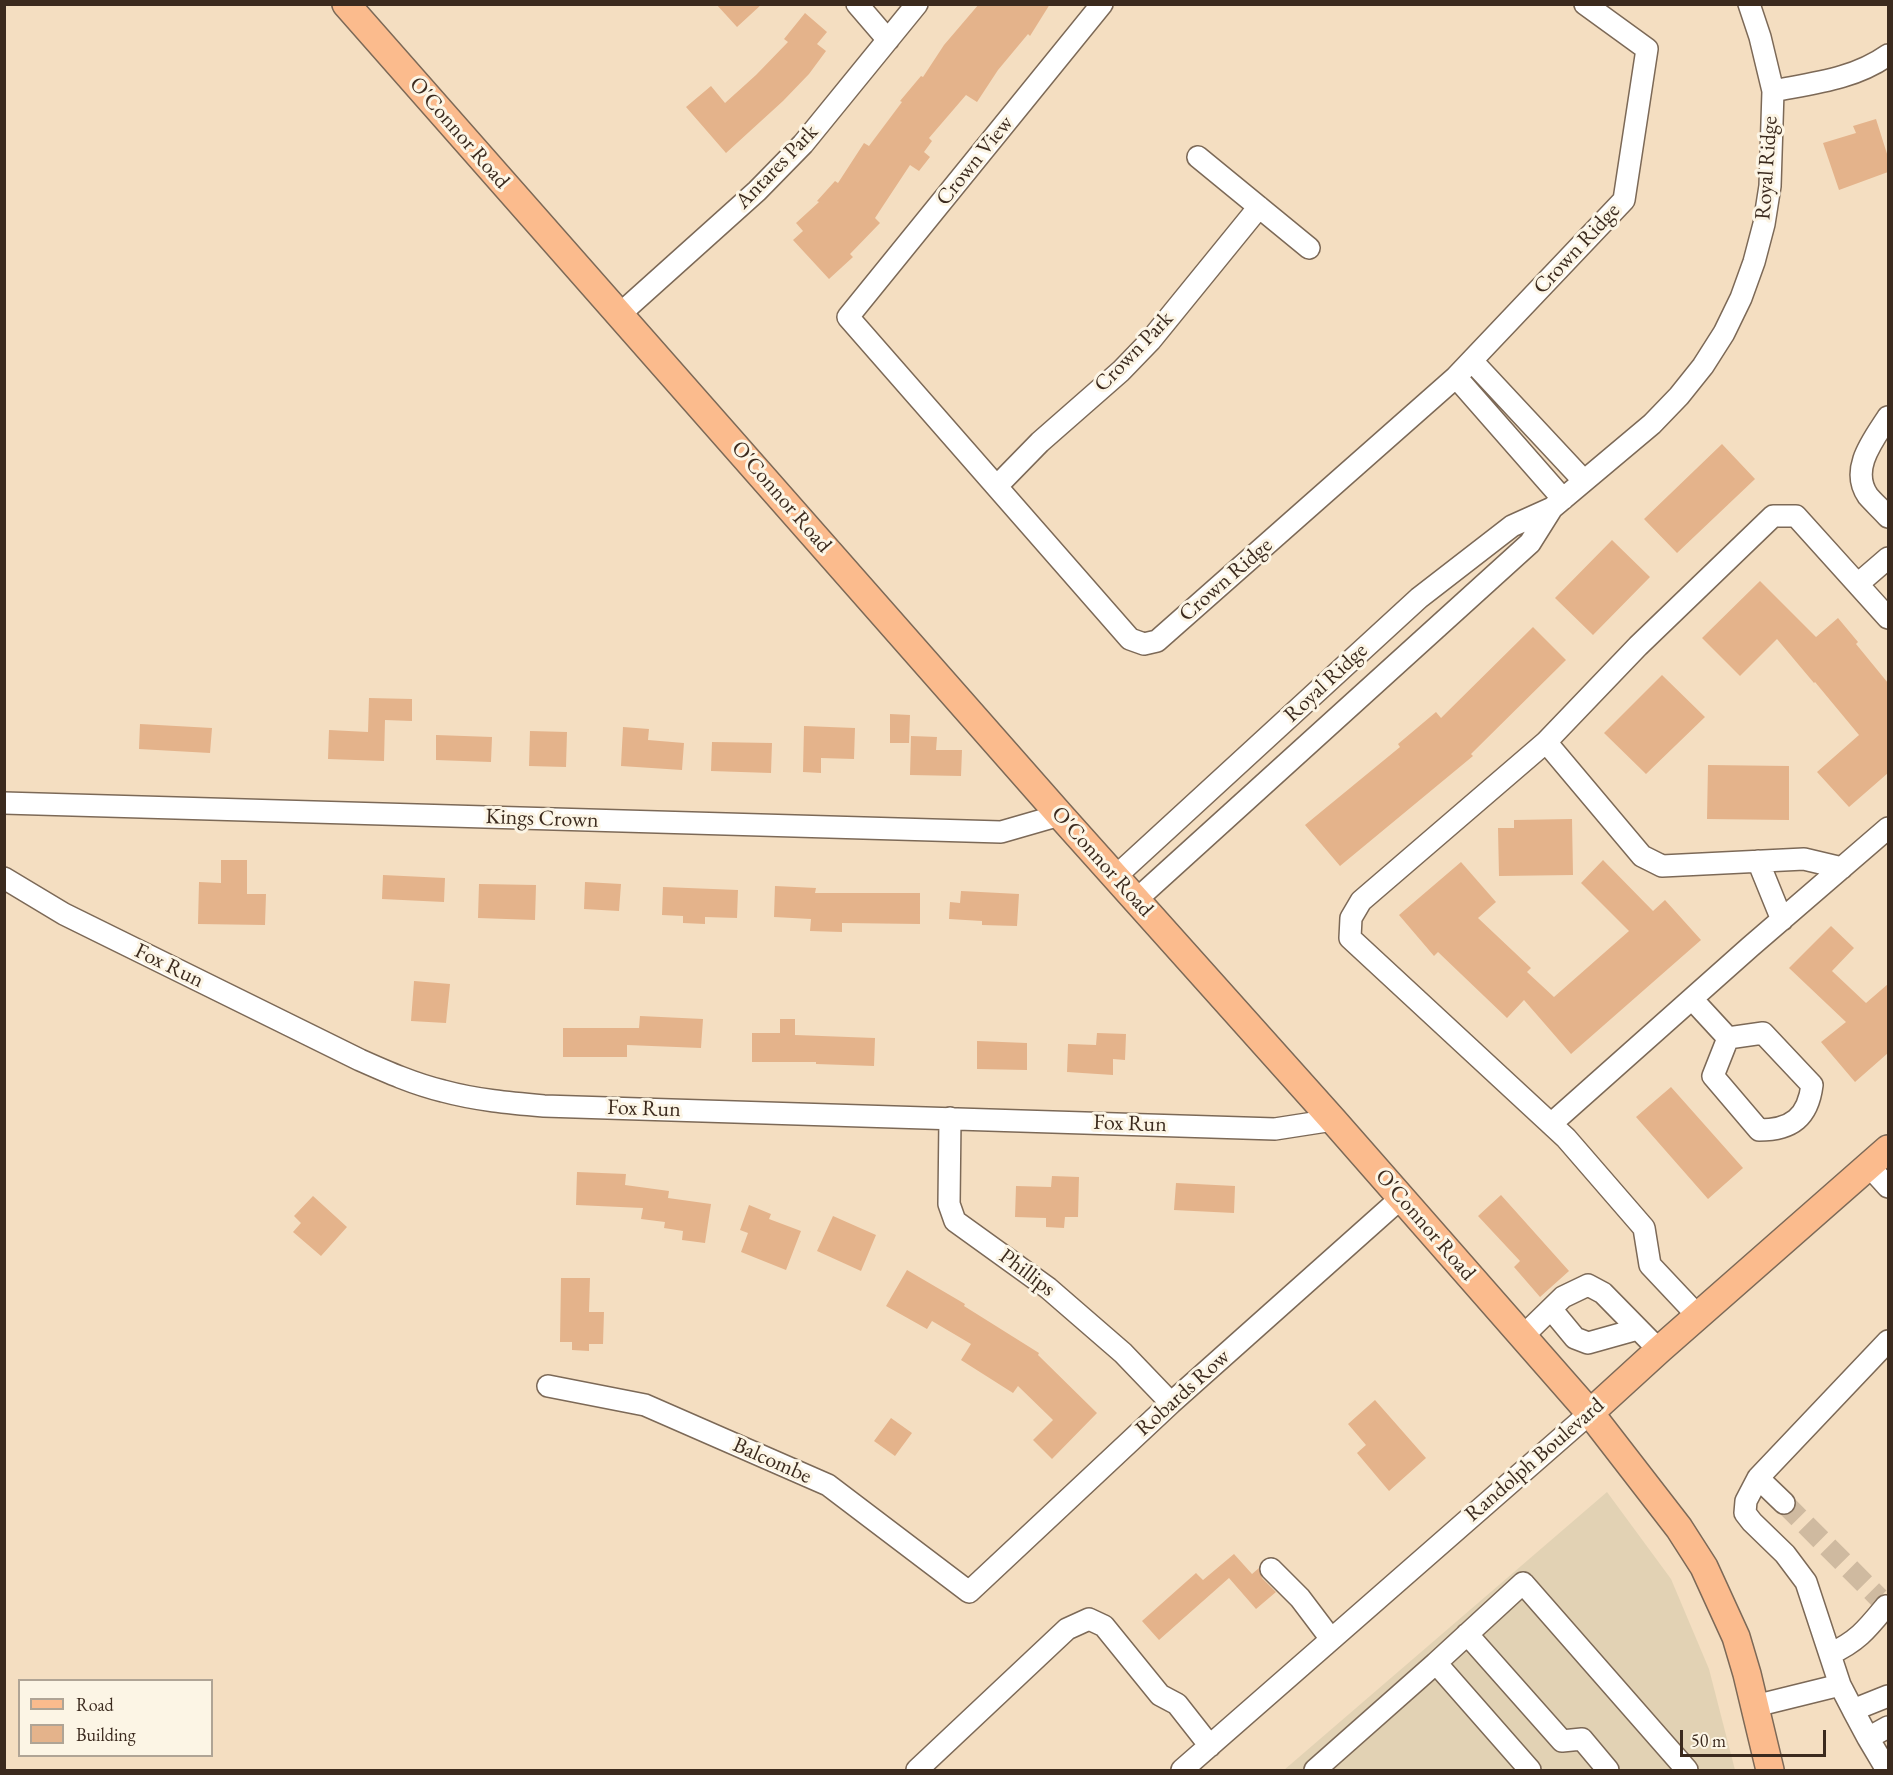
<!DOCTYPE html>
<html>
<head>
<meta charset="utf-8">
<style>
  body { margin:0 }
  #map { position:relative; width:1893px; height:1775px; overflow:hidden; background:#f4dec1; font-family:"EB Garamond",serif }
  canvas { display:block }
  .frame { position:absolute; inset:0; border:6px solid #3b2a1e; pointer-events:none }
  .legend { position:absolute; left:18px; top:1679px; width:195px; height:78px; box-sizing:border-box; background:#fcf5e5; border:2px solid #afa495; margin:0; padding:8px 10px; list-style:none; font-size:18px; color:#3b2a1e }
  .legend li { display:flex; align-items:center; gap:12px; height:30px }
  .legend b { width:30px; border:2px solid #afa495 }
  .scale { position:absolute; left:1680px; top:1730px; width:146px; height:27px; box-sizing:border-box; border:3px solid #3b2a1e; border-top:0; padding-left:8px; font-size:18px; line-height:21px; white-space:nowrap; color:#3b2a1e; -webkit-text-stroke:4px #fcf5e5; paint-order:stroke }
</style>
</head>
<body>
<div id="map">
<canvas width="1893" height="1775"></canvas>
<div class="frame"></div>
<ul class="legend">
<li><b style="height:8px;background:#fbbb8d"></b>Road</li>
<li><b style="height:16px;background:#e4b38b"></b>Building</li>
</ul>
<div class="scale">50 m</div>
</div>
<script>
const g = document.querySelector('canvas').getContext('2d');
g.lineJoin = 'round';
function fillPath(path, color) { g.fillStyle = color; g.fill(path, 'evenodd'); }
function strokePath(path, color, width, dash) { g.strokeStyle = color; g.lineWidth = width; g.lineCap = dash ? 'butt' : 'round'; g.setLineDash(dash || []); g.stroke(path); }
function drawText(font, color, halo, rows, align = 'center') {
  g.font = font + ' "EB Garamond",serif'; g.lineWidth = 6; g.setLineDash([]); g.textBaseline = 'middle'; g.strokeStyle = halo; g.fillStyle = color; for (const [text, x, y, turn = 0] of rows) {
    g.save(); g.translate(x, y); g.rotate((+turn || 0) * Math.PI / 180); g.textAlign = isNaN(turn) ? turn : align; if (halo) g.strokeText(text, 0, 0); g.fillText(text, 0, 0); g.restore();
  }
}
fillPath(new Path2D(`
  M1607,1492L1671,1579L1709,1669L1735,1770H1284Z`), '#e2d2b4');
fillPath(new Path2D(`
  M716,4H762L737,27Z
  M979,4H1050L1030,36L1028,34L998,70L977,102L966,95L929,138L932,141L924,152L930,157L919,171L910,165L875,218L880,223L850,254L853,257L829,279L793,240L803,231L796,223L819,202L817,201L835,181L838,183L864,143L869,146L902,102L900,101L921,76L923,77L944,45Z
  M805,13L827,32L817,44L826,51L809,74L783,101L726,153L686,107L711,86L725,103L756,75L788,42L784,39Z
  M1876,119L1888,157V172L1839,190L1823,143L1856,133L1853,126Z
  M1722,444L1755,479L1677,553L1644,519Z
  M1612,540L1650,577L1593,635L1555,598Z
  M1760,581L1816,637L1838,618L1858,642L1856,644L1888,683V773L1849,807L1817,772L1859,735L1815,682L1814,683L1777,639L1740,676L1702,638Z
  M1533,627L1566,660L1471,754L1473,756L1340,866L1305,825L1400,747L1398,744L1436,712L1441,718Z
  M1662,675L1705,717L1646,774L1604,733Z
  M369,698L412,699V721L385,720L384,761L328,759L329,730L368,732Z
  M890,714L910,715L909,743H890Z
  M140,724L212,728L210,753L139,749Z
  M804,726L855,728L854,759L821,758V773L803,772Z
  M623,727L649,729L648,740L684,743L682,770L621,766Z
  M530,731L567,732L566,767L529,766Z
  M436,735L492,737L491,762L436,760Z
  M911,736L937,737L936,750H962L961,776L910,775Z
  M712,742L772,743L771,773L711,771Z
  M1708,765L1789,766V820L1707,819Z
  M1572,819L1573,875L1499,876L1498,828H1514V820Z
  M221,860H247V894H266L265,925L198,924L199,882L221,883Z
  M1603,860L1653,911L1665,900L1701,940L1571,1054L1524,1000L1507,1018L1438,952L1434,956L1399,915L1461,862L1496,902L1478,918L1531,968L1527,972L1554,997L1629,931L1581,883Z
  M383,875L445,878L444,902L382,899Z
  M585,882L621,884L619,911L584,909Z
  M479,884L536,885L535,920L478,918Z
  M775,886L816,888L815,893H920V924L842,923V932L810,931L811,919L774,917Z
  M663,887L738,890L737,918L705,917V924L683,923V916L662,915Z
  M961,891L1019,894L1017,926L982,925V921L949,919L950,902L960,903Z
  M1831,926L1854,948L1832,971L1866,1003L1888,984V1053L1855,1082L1821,1042L1846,1022L1789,968Z
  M414,981L450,984L446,1023L411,1021Z
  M640,1016L703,1019L701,1048L627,1045V1057H563V1028H639Z
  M780,1019H795V1035L875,1038L874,1066L816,1064V1062H752V1033H780Z
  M1097,1033L1126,1034L1125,1060L1113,1059V1075L1067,1072L1068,1044L1096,1045Z
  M977,1041L1027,1043V1070L977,1069Z
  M1671,1087L1743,1168L1708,1199L1636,1117Z
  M577,1172L626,1174L625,1185L669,1191L668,1198L711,1204L705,1243L682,1240L683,1231L664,1228L665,1222L641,1219L643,1208L576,1205Z
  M1052,1176L1079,1177L1078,1217H1065L1064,1228L1046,1227V1218L1015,1217L1016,1186L1051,1187Z
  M1176,1183L1235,1186L1234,1213L1174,1210Z
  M1501,1195L1569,1271L1540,1297L1514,1267L1520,1261L1478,1216Z
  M313,1196L347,1227L321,1256L293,1232L301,1223L294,1216Z
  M749,1205L771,1214L769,1219L801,1231L786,1270L741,1252L748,1233L740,1230Z
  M833,1216L876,1235L861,1271L817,1251Z
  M907,1270L965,1304L964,1306L1039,1353L1038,1355L1097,1413L1052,1459L1033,1440L1053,1420L1018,1386L1013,1393L961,1360L971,1344L932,1321L927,1329L886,1306Z
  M561,1278H590L589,1312H604L603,1344H589V1351L572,1350V1342H560Z
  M1375,1400L1426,1458L1389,1491L1357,1453L1366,1445L1348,1424Z
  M891,1418L912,1433L895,1456L874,1441Z
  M1234,1554L1252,1574L1259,1568L1262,1578L1276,1592L1256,1609L1229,1578L1159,1640L1142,1621L1196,1573L1203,1580Z`), '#e4b38b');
strokePath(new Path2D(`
  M1784,1503L1879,1598`), '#cfbaa0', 21, [21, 10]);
const minor = new Path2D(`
  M857,4L888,40
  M1102,4L848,317L1130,639L1144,644L1157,641L1456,377L1624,200L1647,49L1585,4
  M1773,91C1814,83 1854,79 1888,55
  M1198,157L1309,248
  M620,314L757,191L803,144L917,4
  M1472,361L1584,481
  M1456,377L1563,499
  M1888,417C1874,439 1849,469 1868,496C1874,503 1882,510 1888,517
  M997,486L1040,442L1121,371L1150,341L1259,207
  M1859,583L1888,558
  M1546,742L1642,856L1662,866L1804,859L1842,868
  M4,803L1001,832L1060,815
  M1758,861L1782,920
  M1115,877L1419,598L1512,526L1552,508L1652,424L1679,396L1703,366L1724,333L1741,298L1754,262L1764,224L1770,186L1773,91L1760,37L1749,4
  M4,878L64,914L360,1060C387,1072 414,1084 443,1091C476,1100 510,1103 544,1106L1275,1129L1333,1120
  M1136,900L1530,543L1552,508
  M1692,999L1728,1038L1763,1033L1812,1085C1808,1117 1792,1130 1759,1130L1713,1076L1728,1038
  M950,1118L949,1204L955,1221L1048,1288L1123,1353L1171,1403
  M1551,1124L1750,947L1888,828
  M1869,1166L1888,1187
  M1551,1309L1575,1338L1588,1343L1638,1329
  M1698,1316L1650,1265L1644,1228L1566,1138L1350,938L1351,918L1361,901L1546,742L1638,646L1773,516H1796L1888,618
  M1523,1336L1563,1297L1588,1285L1603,1293L1659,1350
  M548,1386L645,1405L828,1485L969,1592L1171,1403L1401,1198
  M1758,1478L1746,1501L1745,1513L1752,1522L1785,1554L1806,1582L1840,1685L1853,1710
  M1784,1503L1758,1478L1888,1341
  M1271,1569L1300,1598L1331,1639
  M1467,1634L1562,1741L1582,1739L1608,1770
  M1830,1654C1858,1641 1867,1629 1886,1606
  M1436,1663L1523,1583L1687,1770
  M1755,1706L1840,1685
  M1868,1738L1853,1710L1888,1696
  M917,1770L1067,1629L1089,1619L1104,1626L1160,1695L1177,1704L1210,1746
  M1182,1770L1590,1413
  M1315,1770L1436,1663L1530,1770
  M1887,1770L1868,1738L1888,1727`);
const major = new Path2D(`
  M346,4L1060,815L1333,1120L1590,1413L1679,1528L1704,1567L1736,1637L1747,1674L1770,1770
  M1590,1413L1659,1350L1888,1149`);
strokePath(minor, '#7c6957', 24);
strokePath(major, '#7c6957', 30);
strokePath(minor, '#fff', 21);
strokePath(major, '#fbbb8d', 27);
drawText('22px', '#3b2a1e', '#fcf5e5', [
  ["O'Connor Road",459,133,49],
  ["Crown View",975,161,-51],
  ["Antares Park",777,167,-46],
  ["Royal Ridge",1767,168,-86],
  ["Crown Ridge",1577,249,-47],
  ["Crown Park",1134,352,-46],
  ["O'Connor Road",781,497,49],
  ["Crown Ridge",1226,580,-41],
  ["Royal Ridge",1326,683,-43],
  ["Kings Crown",542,819,2],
  ["O'Connor Road",1102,862,48],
  ["Fox Run",169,966,26],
  ["Fox Run",644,1109,2],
  ["Fox Run",1130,1124,2],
  ["O'Connor Road",1425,1225,49],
  ["Phillips",1027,1273,37],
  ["Robards Row",1183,1393,-42],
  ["Randolph Boulevard",1535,1460,-41],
  ["Balcombe",772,1461,24]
]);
</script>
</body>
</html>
